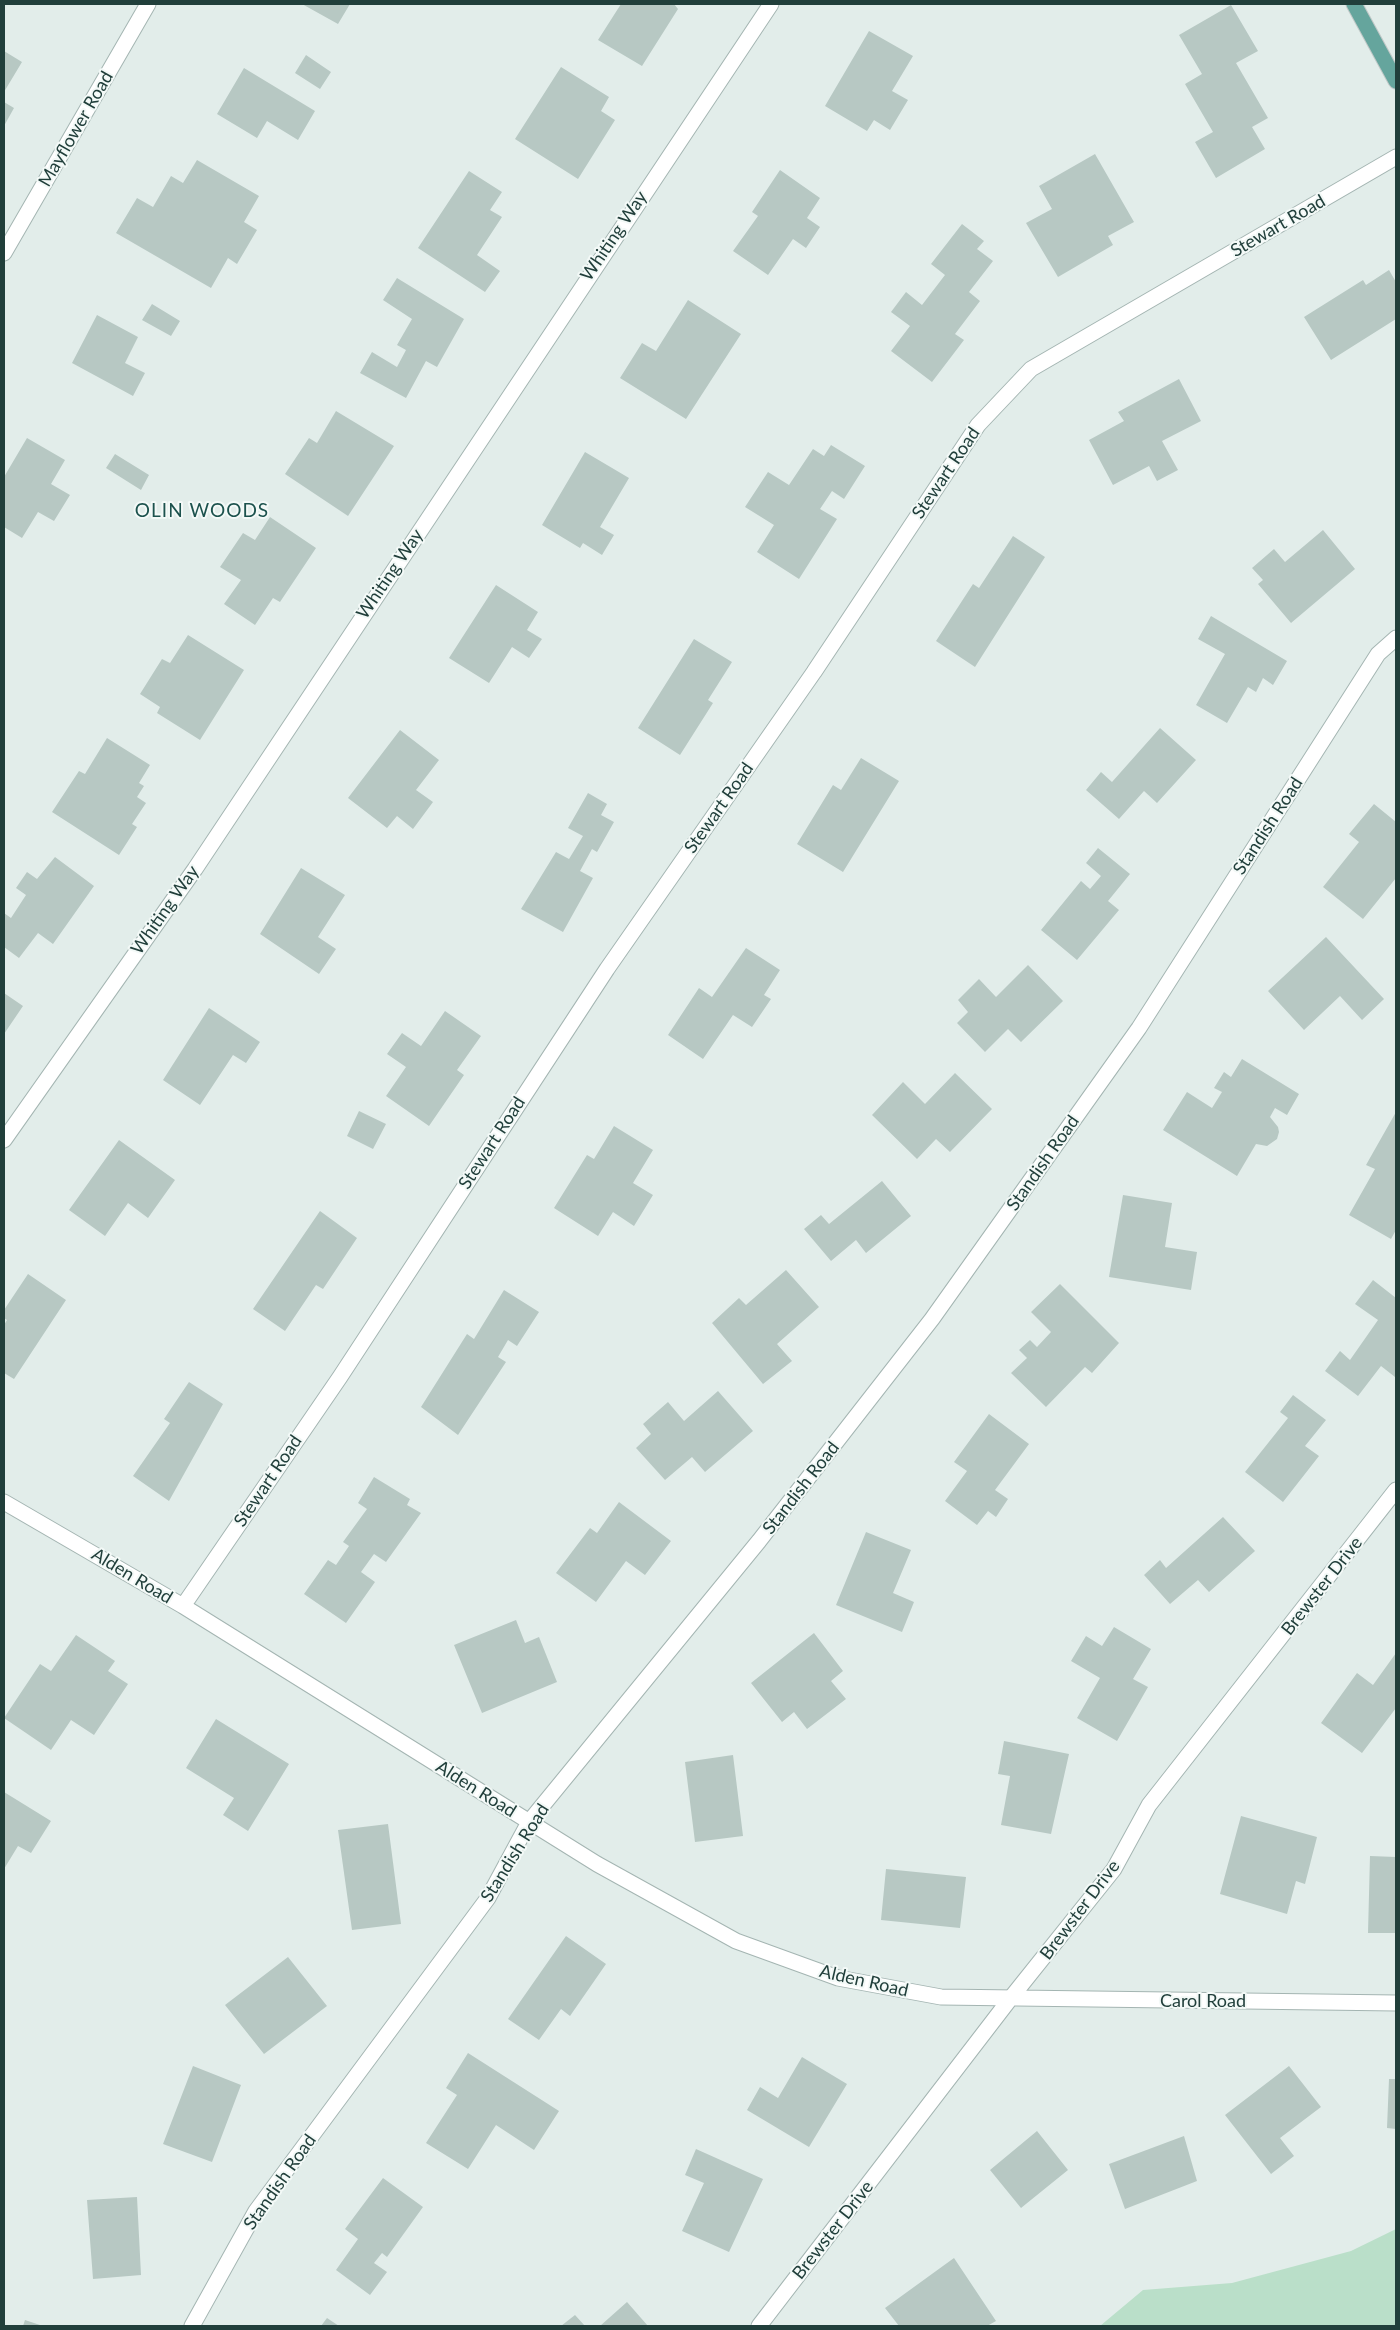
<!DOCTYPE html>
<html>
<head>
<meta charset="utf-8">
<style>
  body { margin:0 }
  #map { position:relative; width:1400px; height:2330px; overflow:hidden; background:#e2edea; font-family:Lato,sans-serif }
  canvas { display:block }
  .frame { position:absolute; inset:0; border:5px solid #213f3b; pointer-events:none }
</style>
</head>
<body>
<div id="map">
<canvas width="1400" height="2330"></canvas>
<div class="frame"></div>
</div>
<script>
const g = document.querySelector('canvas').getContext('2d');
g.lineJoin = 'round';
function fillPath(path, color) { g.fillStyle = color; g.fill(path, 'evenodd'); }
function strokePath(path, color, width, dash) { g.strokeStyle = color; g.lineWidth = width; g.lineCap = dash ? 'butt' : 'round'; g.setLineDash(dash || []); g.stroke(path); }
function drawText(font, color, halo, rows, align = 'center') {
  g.font = font + ' Lato,sans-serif'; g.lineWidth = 4; g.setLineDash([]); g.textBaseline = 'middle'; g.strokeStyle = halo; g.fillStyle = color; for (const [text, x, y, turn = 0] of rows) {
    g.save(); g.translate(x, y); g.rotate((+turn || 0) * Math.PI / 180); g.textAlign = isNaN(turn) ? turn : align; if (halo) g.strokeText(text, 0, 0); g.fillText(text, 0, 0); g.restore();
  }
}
fillPath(new Path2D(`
  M1396,2229V2326H1100L1143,2290L1232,2283L1351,2251Z`), '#badfc9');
fillPath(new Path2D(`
  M302,4H350L338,24Z
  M621,4H674L678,9L642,66L598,40Z
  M1231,5L1258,51L1236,63L1268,118L1252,127L1265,149L1216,178L1195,142L1213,132L1185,84L1202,74L1179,35Z
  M869,31L913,56L892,91L908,100L890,130L874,120L867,131L825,106Z
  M4,51L22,62L4,92Z
  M306,55L331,72L320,89L295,73Z
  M561,67L609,97L601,111L615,120L578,179L515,139Z
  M244,68L315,111L298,140L267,121L257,138L217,114Z
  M4,102L14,108L4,126Z
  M1095,154L1134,222L1108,236L1113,245L1058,277L1026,223L1052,209L1039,186Z
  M197,160L259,196L244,222L257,230L237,264L228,258L211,288L116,233L137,198L153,207L171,176L183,183Z
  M780,170L820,198L807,218L820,227L806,248L793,239L768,275L733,251L758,216L752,212Z
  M469,171L502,192L490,210L502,217L477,255L500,271L485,292L418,248Z
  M962,224L984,241L977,249L993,261L969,292L980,301L955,334L964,340L932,382L891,351L910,326L891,312L906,292L922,305L945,275L931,264Z
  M1389,270L1396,282V319L1331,360L1304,317L1363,280L1366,285Z
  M397,278L464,319L437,367L426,361L406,398L360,373L372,352L397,367L406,350L397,345L412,319L383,300Z
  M688,300L741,334L686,419L620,378L642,343L656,351Z
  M152,304L180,321L171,336L142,320Z
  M97,315L138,337L125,363L145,373L133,396L72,363Z
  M1179,379L1201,421L1162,441L1178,470L1157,481L1149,466L1113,485L1089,440L1124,421L1118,412Z
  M336,411L394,446L348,516L285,474L309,438L317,443Z
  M27,438L65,460L51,484L70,495L54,521L38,512L22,538L4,527V477Z
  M831,445L865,466L844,499L832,491L820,509L837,519L799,579L757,552L774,525L745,507L768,472L789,485L813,449L824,456Z
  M585,452L629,478L600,527L614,535L602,555L583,543L580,548L542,525Z
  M115,454L149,475L141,490L106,468Z
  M270,517L316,548L280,602L273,598L255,625L224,604L241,580L220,567L243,533L255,540Z
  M1323,530L1355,569L1291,623L1258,584L1263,580L1252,568L1274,549L1285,562Z
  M1013,536L1045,557L975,667L936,641L973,584L979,588Z
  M496,585L538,612L527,630L542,639L529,658L512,647L489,683L449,658Z
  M1211,616L1287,661L1273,685L1263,678L1256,692L1248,687L1227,723L1196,705L1225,654L1198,639Z
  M188,635L244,670L200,740L157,713L160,707L140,694L162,659L170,663Z
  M694,639L732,662L708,700L713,703L680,755L638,728Z
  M1160,728L1196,760L1157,803L1144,791L1119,819L1086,790L1101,772L1112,782Z
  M400,730L439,760L416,790L433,802L413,829L397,816L387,828L348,798Z
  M107,738L150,765L139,783L144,786L137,797L146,803L132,824L137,827L119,855L52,812L79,771L85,774Z
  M861,758L899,781L843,872L797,844L833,785L841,790Z
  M588,793L607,804L601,815L614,822L597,852L592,849L580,871L593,878L563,932L521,909L556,852L569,859L583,836L568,828Z
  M1374,804L1396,822V878L1363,919L1323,887L1359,842L1349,834Z
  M1098,848L1130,874L1108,901L1119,910L1077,960L1041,930L1081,881L1090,889L1101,876L1086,863Z
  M55,857L94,886L53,944L38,933L19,958L4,947V913L11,918L26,895L16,888L27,872L37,879Z
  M301,868L345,895L318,937L336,949L319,974L260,934Z
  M1326,937L1384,999L1362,1020L1340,996L1304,1030L1268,991Z
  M746,948L780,970L764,995L771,999L752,1027L733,1015L703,1059L668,1035L699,988L712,997Z
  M1028,965L1063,1001L1021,1042L1008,1029L985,1052L957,1023L968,1012L958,1000L979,979L996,997Z
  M4,993L23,1006L4,1034Z
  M209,1008L260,1042L246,1063L233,1055L200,1105L163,1080Z
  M445,1011L481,1036L457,1070L464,1075L429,1126L386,1096L406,1067L387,1054L402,1033L421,1046Z
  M1242,1059L1299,1094L1287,1115L1275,1108L1270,1117L1278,1127L1279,1132L1277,1139L1267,1146L1256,1144L1237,1176L1163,1130L1187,1092L1212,1108L1222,1092L1214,1088L1224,1072L1231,1077Z
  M955,1073L992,1109L950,1152L936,1139L917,1159L872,1115L903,1082L925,1104Z
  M359,1111L386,1124L373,1149L347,1136Z
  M1396,1112V1230L1391,1239L1349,1215L1375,1169L1366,1165Z
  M614,1126L653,1150L633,1183L653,1195L634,1226L613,1212L598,1236L554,1208L587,1155L594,1159Z
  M119,1140L175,1180L148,1218L128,1203L105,1236L69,1210Z
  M882,1181L911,1216L866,1253L856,1240L831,1261L804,1229L821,1215L829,1224Z
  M1123,1195L1172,1203L1165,1247L1197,1252L1191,1290L1109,1277Z
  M320,1211L357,1238L323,1289L316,1285L285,1331L253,1309Z
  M786,1270L819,1307L777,1344L792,1361L763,1384L712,1323L739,1298L746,1305Z
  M28,1274L66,1300L14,1379L4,1373V1325L7,1320L4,1318V1310Z
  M1373,1280L1396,1298V1375L1395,1377L1381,1366L1358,1396L1325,1371L1340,1351L1350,1360L1378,1320L1355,1304Z
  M1060,1284L1119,1343L1092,1373L1085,1367L1046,1407L1011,1373L1027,1358L1019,1350L1030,1340L1037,1347L1051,1332L1031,1312Z
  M504,1290L539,1312L517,1346L508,1340L498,1357L506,1362L458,1435L421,1407L467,1334L474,1339Z
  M189,1382L223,1404L169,1501L133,1476L170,1423L164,1419Z
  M718,1391L753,1431L705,1472L692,1457L665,1480L636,1448L651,1434L643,1424L668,1402L684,1421Z
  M1293,1395L1326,1420L1305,1446L1319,1456L1283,1502L1245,1472L1288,1418L1280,1412Z
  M989,1414L1029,1444L995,1490L1008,1499L996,1517L988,1511L977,1525L945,1501L967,1471L954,1462Z
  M374,1477L410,1499L407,1505L421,1513L386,1562L374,1554L361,1572L375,1582L346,1623L304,1594L328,1560L336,1565L349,1546L343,1542L367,1509L358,1503Z
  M619,1502L671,1541L645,1575L626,1561L596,1602L556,1573L590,1528L597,1533Z
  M1223,1517L1255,1551L1209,1592L1198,1580L1170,1604L1144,1575L1160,1560L1166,1568Z
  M866,1532L911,1550L893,1593L914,1602L902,1632L836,1605Z
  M516,1620L525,1643L539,1637L557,1682L482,1713L454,1645Z
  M1114,1627L1151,1649L1133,1679L1148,1687L1117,1741L1077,1718L1100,1678L1071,1661L1086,1636L1102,1646Z
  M814,1633L843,1671L831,1681L846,1699L807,1729L794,1712L782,1722L751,1683Z
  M76,1635L115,1661L108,1671L128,1684L94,1735L71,1720L51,1750L4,1718L40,1664L51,1671Z
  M1396,1653V1708L1362,1753L1321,1723L1357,1673L1373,1685Z
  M216,1719L289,1764L248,1831L223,1815L234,1798L186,1768Z
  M1004,1741L1069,1754L1051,1834L1001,1825L1010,1776L998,1774Z
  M733,1755L743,1836L695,1842L685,1762Z
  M4,1792L51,1821L31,1853L18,1846L4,1869Z
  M1241,1816L1317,1837L1305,1884L1296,1881L1287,1914L1220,1894Z
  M388,1824L401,1924L352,1930L338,1830Z
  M1370,1856L1396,1857V1933H1368Z
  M886,1869L966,1877L960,1928L881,1920Z
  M566,1936L606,1964L570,2016L561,2009L539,2040L508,2019Z
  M288,1957L327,2006L264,2054L225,2005Z
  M468,2053L559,2111L534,2150L496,2125L468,2169L426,2143L457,2095L446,2088Z
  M802,2057L847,2084L809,2147L747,2110L760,2087L778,2098Z
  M193,2066L241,2085L212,2162L163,2144Z
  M1289,2066L1321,2107L1280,2138L1294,2156L1271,2174L1225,2115Z
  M1389,2079H1396V2129L1387,2128Z
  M1037,2131L1068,2170L1021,2208L990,2170Z
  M1184,2136L1197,2181L1125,2209L1109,2164Z
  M696,2149L763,2179L729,2252L682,2231L704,2183L685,2175Z
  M383,2178L423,2207L387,2257L382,2253L374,2263L387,2272L370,2295L336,2270L358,2239L345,2229Z
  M137,2197L141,2275L93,2279L87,2200Z
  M954,2258L996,2321L987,2326H899L885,2308Z
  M627,2302L648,2326H600Z
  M575,2315L585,2326H561Z
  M327,2318L339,2326H321Z
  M25,2320L43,2326H23Z`), '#b7c8c3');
const minor = new Path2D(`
  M4,253L148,4
  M4,1140L195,869L771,4
  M4,1502L183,1606L597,1864L736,1941L838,1978L941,1997L1396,2003
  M183,1606L340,1377L607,969L814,672L978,425L1031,369L1396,157
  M192,2326L256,2211L488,1898L529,1822L759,1541L932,1319L1139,1028L1378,654L1396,638
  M759,2326L1010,1999L1114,1869L1149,1805L1396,1490`);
const primary = new Path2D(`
  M1354,4L1396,81`);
strokePath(minor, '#a4b5b2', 17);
strokePath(primary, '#c1c9c8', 17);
strokePath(minor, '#fff', 15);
strokePath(primary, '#65a59d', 15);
drawText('18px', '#213f3b', '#f3f9f7', [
  ["Mayflower Road",76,129,-60],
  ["Stewart Road",1278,226,-30],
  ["Whiting Way",614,236,-56],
  ["Stewart Road",946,473,-56],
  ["Whiting Way",390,574,-56],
  ["Stewart Road",719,808,-55],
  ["Standish Road",1268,826,-57],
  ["Whiting Way",165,910,-55],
  ["Stewart Road",492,1143,-57],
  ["Standish Road",1043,1163,-55],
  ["Stewart Road",268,1481,-56],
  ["Standish Road",801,1488,-52],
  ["Alden Road",132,1576,31],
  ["Brewster Drive",1322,1586,-52],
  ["Alden Road",476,1789,32],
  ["Standish Road",515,1853,-58],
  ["Brewster Drive",1080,1910,-53],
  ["Alden Road",864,1981,13],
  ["Carol Road",1203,2001],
  ["Standish Road",280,2182,-55],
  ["Brewster Drive",833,2230,-52]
]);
g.letterSpacing = '1px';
drawText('19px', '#1c524d', '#f3f9f7', [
  ["OLIN WOODS",202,511]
]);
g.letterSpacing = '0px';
</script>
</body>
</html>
